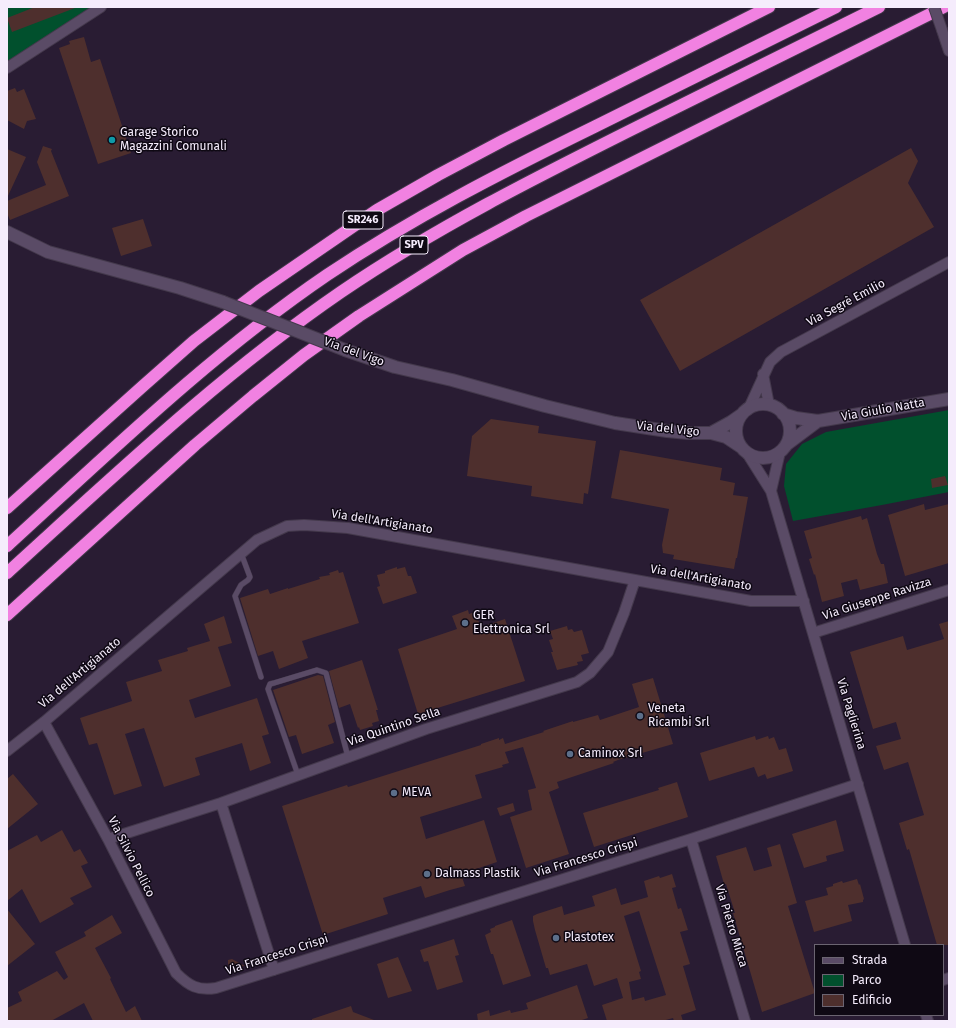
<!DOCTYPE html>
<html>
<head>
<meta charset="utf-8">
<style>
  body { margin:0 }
  #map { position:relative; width:956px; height:1028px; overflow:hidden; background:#291c33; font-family:"Fira Sans",sans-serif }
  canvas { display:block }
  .frame { position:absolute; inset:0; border:8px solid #f5ecfc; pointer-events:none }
  .legend { position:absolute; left:814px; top:944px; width:130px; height:72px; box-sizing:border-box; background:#0f0914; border:1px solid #6b6471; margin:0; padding:5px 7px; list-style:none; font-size:12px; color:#f5ecfc }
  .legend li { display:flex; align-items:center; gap:8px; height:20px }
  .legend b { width:20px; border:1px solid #6b6471 }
</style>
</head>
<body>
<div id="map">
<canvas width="956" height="1028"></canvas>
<div class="frame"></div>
<ul class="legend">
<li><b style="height:5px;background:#5a4b66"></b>Strada</li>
<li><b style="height:11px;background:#01502d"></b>Parco</li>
<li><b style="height:11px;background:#4e2f2d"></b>Edificio</li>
</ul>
</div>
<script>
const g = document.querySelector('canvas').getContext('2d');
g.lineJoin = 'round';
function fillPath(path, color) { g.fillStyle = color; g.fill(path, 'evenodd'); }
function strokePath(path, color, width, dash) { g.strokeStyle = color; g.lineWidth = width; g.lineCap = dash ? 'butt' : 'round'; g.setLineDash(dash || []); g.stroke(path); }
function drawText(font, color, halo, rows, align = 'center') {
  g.font = font + ' "Fira Sans",sans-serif'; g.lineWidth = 3; g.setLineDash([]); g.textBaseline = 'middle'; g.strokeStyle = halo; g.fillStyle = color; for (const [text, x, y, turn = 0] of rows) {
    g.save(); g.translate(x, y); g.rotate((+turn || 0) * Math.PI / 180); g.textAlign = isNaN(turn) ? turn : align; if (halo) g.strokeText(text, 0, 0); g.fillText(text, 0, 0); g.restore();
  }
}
fillPath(new Path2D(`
  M7,7H92L7,64Z
  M949,410V492L882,505L793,521L784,486L786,464L802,444L826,432Z`), '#01502d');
fillPath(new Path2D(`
  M35,7H75V8L12,32L7,18Z
  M84,37L91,62L100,59L131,153L98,164L59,48L70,44L69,41Z
  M15,88L17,92L24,89L36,119L27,121L24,129L7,120V91Z
  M43,146L52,149L51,151L69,196L10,220L7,213V201L46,185L37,162Z
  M911,148L918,161L908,183L934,227L680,371L640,300Z
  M7,149L26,157L7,198Z
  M143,219L152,246L121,256L112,228Z
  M491,419L539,426L538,433L596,441L588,494L584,493L583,504L531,496L532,486L467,476L472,436Z
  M620,450L722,468L720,480L735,483L733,495L748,497L737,558H736L734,569L673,559L674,555L663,553L662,545L669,509L611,498Z
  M945,476L948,485L932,488L931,479Z
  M924,504L925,510L949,504V563L905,576L888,515Z
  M861,516L862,520L867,518L877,554L881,564H884L888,583L860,590L857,579L841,583L844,596L822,602L815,574L814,575L809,559L812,558L804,531Z
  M397,567V569L405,567L408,576H411L417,593L383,604L377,587L380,586L377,575L385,573V571Z
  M338,570L339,573L343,572L359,623L302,641L308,658L279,669L273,651L258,656L240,598L268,589L270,594L288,588V589L320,579L319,577L330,575L329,573Z
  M468,610L469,614L475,612L481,627L505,619L525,681L418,714L398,649L457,629L452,616Z
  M224,616L232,643L218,647L231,686L189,700L195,718L257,698L269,734L262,736L271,763L250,771L242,743L195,758L200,775L164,787L144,728L125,734L142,786L114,795L97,743L89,745L80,718L132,701L126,682L162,671L158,660L188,651L187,648L210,641L204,624Z
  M949,621V945H937L909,849L907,850L899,823L924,815L908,762L884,770L876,746L901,739L896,722L873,729L850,652L903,636L907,650L944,639L939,624Z
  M567,626L568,630L572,629L574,632L582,630L589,653L581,655L583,661L577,662L578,665L557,670L551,652H553L549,640L553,639L550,631Z
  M362,660L378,710H376L379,721L372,723L373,726L360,730L359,727L358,728L350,704L339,708L329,671Z
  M318,675L323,676L335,722L328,725L334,743L302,754L296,735L289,737L273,690Z
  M653,678L673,744L618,760L613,762L614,763L557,782L559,788L549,792L569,854L526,868L510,817L532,810L528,790L536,788L523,747L505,752L509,763L502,765L503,767L475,775L482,798L420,817L426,839L484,820L497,862L461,874L465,886L450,890L425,898L421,886L383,898L388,914L323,935L282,806L347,785L348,787L481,745V744L499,738V740L503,738L505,744L544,732L543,731L573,721V722L598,715L600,720L639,707L632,684Z
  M755,736L756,740L768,736L769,739L774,737L779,750L786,748L793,771L767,779L765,774L758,777L754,767L709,781L700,753Z
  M13,774L38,804L7,829V779Z
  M677,782L688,817L594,847L583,813L659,790L658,788Z
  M513,803L515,811L500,816L497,808Z
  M836,820L844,851L826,856L827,861L804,868L792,834Z
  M62,830L74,852L80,849L88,863L81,866L92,887L70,898L74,904L40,923L22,889L7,901V851L37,835L41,842Z
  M780,844L797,903L788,906L815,993L762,1012L733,913H735L726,884H724L716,856L746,847L754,871L772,866L767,848Z
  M672,874L676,887L672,888L678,909L681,908L688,930L680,932L690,964L683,966L696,1010L681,1015L683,1021H674L673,1018L662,1021H607L602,1005L623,998L617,978L594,986L587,964L550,975L548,968H546L535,930L533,921V916L537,914L562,906L564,915L595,906L592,896L616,888L621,905L648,897L644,881L659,876L660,878ZM639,911L666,995L645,1001L644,997L632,1000L629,982L641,979L639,972L641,971L624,916Z
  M857,879L859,885L860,884L864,899L863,900V902L848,905L852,921L814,932L805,901L828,895L826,888L833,886V884L842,881L843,883Z
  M7,909L35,944L7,966Z
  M112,915L122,933L95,948L111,978L110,979L126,1012L135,1006L142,1021H93L84,1003L51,1021H7V1008L22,1001L18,992L57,971L64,980L68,977L55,952L86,936L84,932Z
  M512,920L531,976L503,985L493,954H491L485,935L491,932L490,929L495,927V926Z
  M454,939L459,955L455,956L463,982L437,990L428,961L424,962L420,950Z
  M398,957L412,991L388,998L377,964Z
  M232,959L245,966L229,968L228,964V960Z
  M577,985L588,1018L579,1021H478L477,1014L489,1010L490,1016L510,1010L511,1013L528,1009L526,1003Z
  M351,1006L353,1012L374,1020V1021H312V1019Z`), '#4e2f2d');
const lane = new Path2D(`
  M241,553L250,577L248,580L241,585L235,596L261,677
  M298,775L268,689L270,684L274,683L317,670L326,673L348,757`);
const street = new Path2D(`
  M942,30L949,51
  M7,68L101,7
  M763,374L769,405
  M748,410L770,362L781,352L949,262
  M747,453L771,491L905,945
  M771,491L780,452
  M813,633L949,590
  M44,722L108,839L176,973C189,986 198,991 216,988L691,839L858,784
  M7,751L44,722L257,540L287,526L304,525L348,528L751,601H804
  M221,803L274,970
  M108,839L221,803L426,729L577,682L590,673L608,652L624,613L635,580
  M691,839L745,1021
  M943,980L949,978
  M926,1015L928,1021`);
const secondary = new Path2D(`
  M7,232L48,252L180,288L223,302
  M345,350L395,367L452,380L545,406L615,423L667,431L688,433H711L726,437L741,447
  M736 431a27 27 0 1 1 54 0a27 27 0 1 1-54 0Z
  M783,414L796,418L818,421L949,399
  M711,433L731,422L741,415
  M786,445L818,421`);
const highway = new Path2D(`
  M7,508L143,386L194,341L259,291L377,210L438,175L504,140L769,7
  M7,546C110,452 211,354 327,275C412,218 502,172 594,127C674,87 755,47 836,7
  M7,573C115,475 220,375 341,292C435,228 537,177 639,126C719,87 799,47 879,7
  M7,615L195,445L253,396L304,355L359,316L463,250L526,216L944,7`);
strokePath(lane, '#44394c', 6);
strokePath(street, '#44394c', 12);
strokePath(secondary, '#44394c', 14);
strokePath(highway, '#44394c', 14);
strokePath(lane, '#5a4b66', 5);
strokePath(street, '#5a4b66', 10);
strokePath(secondary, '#5a4b66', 12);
strokePath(highway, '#f181e1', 12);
const streetBridge = new Path2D(`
  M934,7L942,30`);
const secondaryBridge = new Path2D(`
  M223,302L345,350`);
strokePath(streetBridge, '#44394c', 12, []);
strokePath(secondaryBridge, '#44394c', 14, []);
strokePath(streetBridge, '#5a4b66', 10);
strokePath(secondaryBridge, '#5a4b66', 12);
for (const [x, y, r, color] of [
  [112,140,4,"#0f9aa8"],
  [465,623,4,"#5c6f8a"],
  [640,716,4,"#5c6f8a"],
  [570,754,4,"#5c6f8a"],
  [394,793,4,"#5c6f8a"],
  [427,874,4,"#5c6f8a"],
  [556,938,4,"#5c6f8a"]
]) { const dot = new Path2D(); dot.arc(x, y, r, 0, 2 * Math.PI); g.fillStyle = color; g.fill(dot); strokePath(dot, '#0f0914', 1.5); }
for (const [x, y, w] of [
  [363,220,40],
  [414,245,28]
]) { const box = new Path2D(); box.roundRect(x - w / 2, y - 9, w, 18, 3); g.fillStyle = '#0f0914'; g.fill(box); strokePath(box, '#f5ecfc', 1); }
drawText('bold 11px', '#f5ecfc', null, [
  ["SR246",363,220],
  ["SPV",414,245]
]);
drawText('12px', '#f5ecfc', '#0f0914', [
  ["Garage Storico",120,133],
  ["Magazzini Comunali",120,147],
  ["GER",473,616],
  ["Elettronica Srl",473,630],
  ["Veneta",648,709],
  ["Ricambi Srl",648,723],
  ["Caminox Srl",578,754],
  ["MEVA",402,793],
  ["Dalmass Plastik",435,874],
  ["Plastotex",564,938]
], 'left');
drawText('12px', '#f5ecfc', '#0f0914', [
  ["Via Segrè Emilio",846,303,-28],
  ["Via del Vigo",354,352,20],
  ["Via Giulio Natta",883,410,-10],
  ["Via del Vigo",668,429,6],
  ["Via dell'Artigianato",382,522,9],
  ["Via dell'Artigianato",701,578,10],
  ["Via Giuseppe Ravizza",877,599,-18],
  ["Via dell'Artigianato",80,673,-40],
  ["Via Paglierina",851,714,73],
  ["Via Quintino Sella",394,727,-19],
  ["Via Silvio Pellico",131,857,63],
  ["Via Francesco Crispi",586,858,-17],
  ["Via Pietro Micca",731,926,73],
  ["Via Francesco Crispi",277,955,-18]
]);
</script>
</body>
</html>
